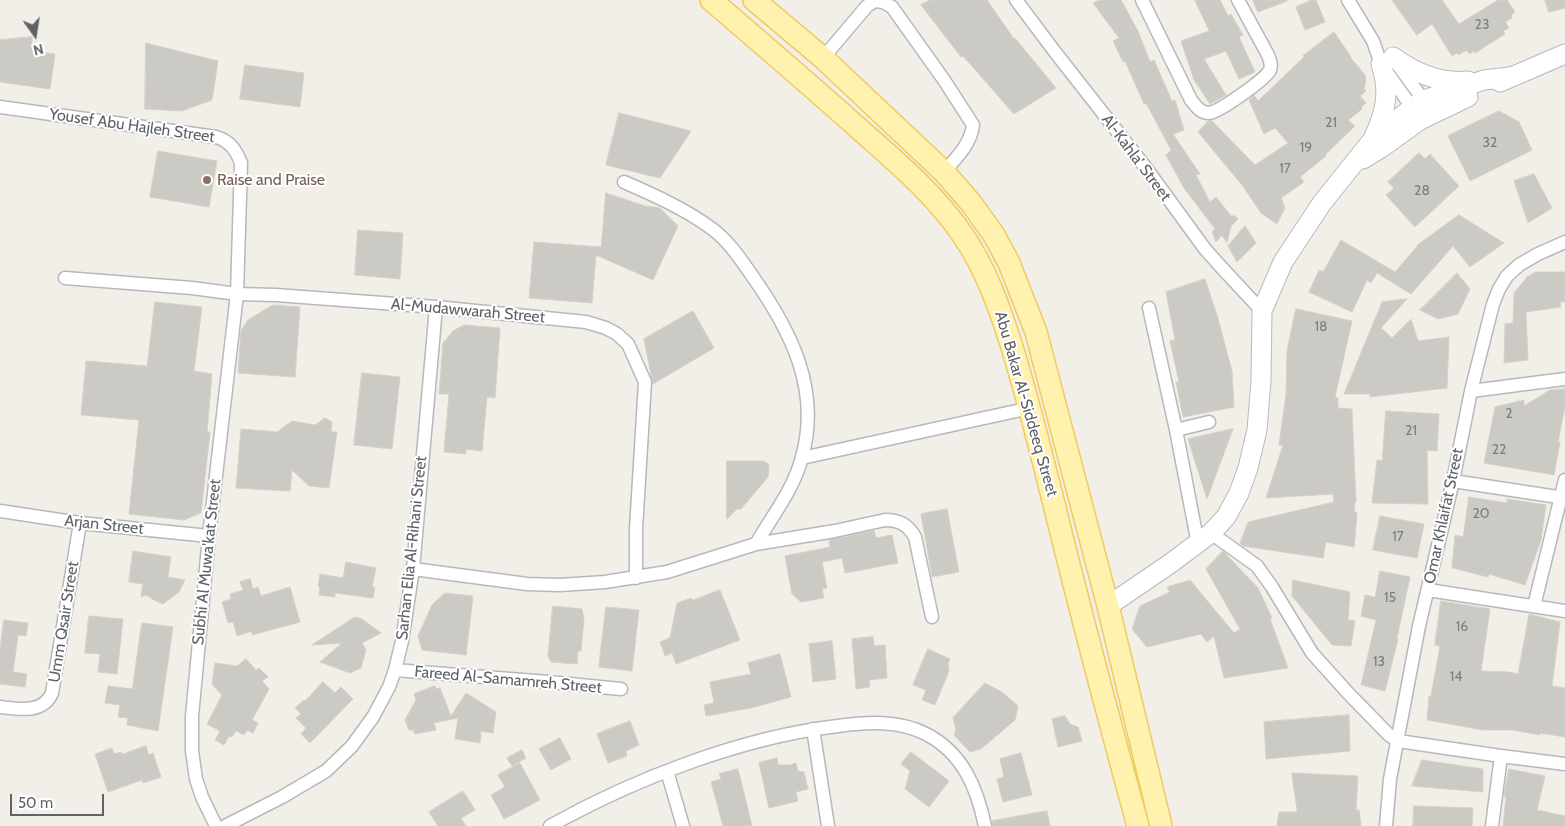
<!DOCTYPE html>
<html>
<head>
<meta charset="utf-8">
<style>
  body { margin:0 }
  #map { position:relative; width:1565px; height:826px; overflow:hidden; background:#f1efe8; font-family:Cabin,sans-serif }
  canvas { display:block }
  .north { position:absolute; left:10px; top:10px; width:50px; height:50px; -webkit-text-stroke:4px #fff; paint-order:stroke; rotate:167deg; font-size:14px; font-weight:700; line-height:20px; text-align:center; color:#5f6368 }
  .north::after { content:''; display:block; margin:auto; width:18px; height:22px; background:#5f6368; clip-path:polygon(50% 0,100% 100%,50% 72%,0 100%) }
  .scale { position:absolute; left:10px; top:794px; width:94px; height:22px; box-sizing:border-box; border:2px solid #5f6368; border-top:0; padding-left:6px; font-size:15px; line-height:18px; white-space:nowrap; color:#5f6368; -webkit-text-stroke:4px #fff; paint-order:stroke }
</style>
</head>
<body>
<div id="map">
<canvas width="1565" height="826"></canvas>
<div class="north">N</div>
<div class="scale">50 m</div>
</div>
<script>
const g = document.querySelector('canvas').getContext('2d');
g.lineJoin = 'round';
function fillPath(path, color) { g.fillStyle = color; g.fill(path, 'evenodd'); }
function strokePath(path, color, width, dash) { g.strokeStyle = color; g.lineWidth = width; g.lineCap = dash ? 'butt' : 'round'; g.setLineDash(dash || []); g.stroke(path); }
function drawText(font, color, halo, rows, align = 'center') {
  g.font = font + ' Cabin,sans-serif'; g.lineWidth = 4; g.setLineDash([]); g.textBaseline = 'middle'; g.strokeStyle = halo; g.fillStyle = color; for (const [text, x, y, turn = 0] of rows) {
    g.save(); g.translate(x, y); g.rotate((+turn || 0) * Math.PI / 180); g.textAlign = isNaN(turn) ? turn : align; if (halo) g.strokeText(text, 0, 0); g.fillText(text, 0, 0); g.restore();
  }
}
const building = new Path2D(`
  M930,0H987L1014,39L1015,38L1056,88L1014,114L963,56L961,57L921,5Z
  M1101,0H1121L1138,31L1150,62L1154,60L1172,101L1175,100L1184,130L1173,134L1200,174L1196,175L1210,202L1216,197L1232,217L1234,215L1238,219L1231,226L1227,243L1222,235L1216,242L1212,232L1215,229L1184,188L1166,155L1171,150L1146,103L1144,104L1125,61L1123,62L1113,41L1119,38L1093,3Z
  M1195,0H1220L1228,16L1231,14L1243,35L1239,37L1255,72L1239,79L1226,51L1204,59L1226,95L1210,104L1194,80L1181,41L1209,31Z
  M1253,0H1287V1L1258,12Z
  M1312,0H1316L1325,22L1305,30L1296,7Z
  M1392,0H1442L1459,24L1498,0H1507L1515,12L1511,15L1512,18L1505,22L1509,28L1503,31L1505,34L1475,53L1474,51L1469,54L1467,50L1458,55L1457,53L1452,56L1432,24L1417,35Z
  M1545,0H1565V8L1549,12Z
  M1334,32L1351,57H1350L1365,75L1366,80L1364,89L1366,91L1360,96L1366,103L1361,107L1362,109L1348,120L1355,126L1325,155L1326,156L1300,177L1304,182L1281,198L1285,208L1277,224L1261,213L1242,185L1198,132L1208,121H1212L1255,165L1288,143L1275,128L1264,134L1249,100L1254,95L1258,101L1304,57L1303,56Z
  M32,37V51L55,54L50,89L0,82V40Z
  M146,43L218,61L212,100L182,111L145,109Z
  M245,65L304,73L300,107L240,99Z
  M1499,111L1519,122L1532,150L1470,181L1448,136Z
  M619,113L691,131L660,178L606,165Z
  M158,151L217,161L209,207L150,197Z
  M1419,153L1425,159L1430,154L1459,186L1415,227L1386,195L1394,188L1388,182Z
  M1534,174L1552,208L1528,223L1514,181Z
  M606,193L645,206L660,208L678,226L653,280L596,255L592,303L529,298L534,242L601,247Z
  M1459,215L1504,243L1470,267L1453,246L1411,294L1377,273L1371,283L1367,280L1352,312L1309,292L1319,270L1323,272L1341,240L1395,272L1419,244Z
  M1245,226L1256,243L1237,262L1228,246Z
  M358,230L403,233L400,279L355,275Z
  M1536,272H1565V302H1560L1561,307L1526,312L1528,360L1504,363L1505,324L1513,323L1514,293L1527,277Z
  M1457,273L1470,289L1458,314L1438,319L1420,310Z
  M1205,279L1217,315L1232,371L1234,407L1183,417L1176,382H1179L1170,341L1175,340L1166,292Z
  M1407,299L1381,328L1392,338L1411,319L1418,341L1449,337L1447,388L1370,397V394H1344L1382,302Z
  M155,302L202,307L194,371L212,374L207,432H210L201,513L184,520L129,514L139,420L81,415L86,361L147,366Z
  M273,305L300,307L295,377L238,373L241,331L248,320Z
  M1296,309L1352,321L1335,397L1338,398V408L1352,409L1356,502H1355L1354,511L1356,512L1357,516L1354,547L1326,542L1323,558L1243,546L1240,543L1248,522L1334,502L1333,494L1266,498L1283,445H1279L1286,395L1287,351Z
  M693,311L714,348L653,384L644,339Z
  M464,325L500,328L495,398L487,397L482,451L466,449V454L444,452L449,394H439L443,343L453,331Z
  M362,373L400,377L392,449L354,445Z
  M1565,389V406L1558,442H1560L1554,475L1484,463L1495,407L1524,400V406L1550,390Z
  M1386,411L1439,414L1437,451L1427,450L1428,504L1372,503L1377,460L1382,461Z
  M325,418L332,422L331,432H337L329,488L309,486L292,470L290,491L236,488L241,429L277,432L292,421L315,425Z
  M1233,429L1207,499L1188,439Z
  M727,461H763L769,464L768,477L741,509H737L727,519Z
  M1469,497L1507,503V499L1546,505L1541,540L1525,585L1489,574L1488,577L1452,568L1455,535L1463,537Z
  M947,509L959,572L932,577L921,514Z
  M1380,516L1424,524L1417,558L1373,550Z
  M874,531L876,538L892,535L898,563L845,573L842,558L822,562L827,588L822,589L824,598L801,602L792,594L785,556L830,547L829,540Z
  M133,551L171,557L168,577L185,580L179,592L163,604L154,600L146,595L141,597L143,584L129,582Z
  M1223,551L1258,588L1272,618L1270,619L1288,668L1224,678L1214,636L1207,642L1201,634L1147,647L1132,629L1140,606L1170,592L1167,587L1190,580L1234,633L1240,629L1206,569Z
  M346,562L376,568L372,587H375L373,598L335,593V597L319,595L320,588L318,586L320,574L343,578Z
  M1380,571L1410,577L1397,638L1398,639L1385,691L1361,685L1376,620L1361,616L1365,595L1375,597Z
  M250,579L253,589L258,587L261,596L290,587L300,622L252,635V631L237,636L233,622L228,623L222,602L231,599L230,594L243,590L240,582Z
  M1293,580L1350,592L1348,620L1355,621L1351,646L1332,645L1292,596Z
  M720,590L740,640L676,664L672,653L665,656L660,642L670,638L677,603L691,598L693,600Z
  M445,593L473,596L466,655L422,650L418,636L432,605Z
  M1441,601L1490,609L1481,671L1509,672L1518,674L1529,614L1560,622L1552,686L1565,688V737L1540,733V735L1513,730H1483L1427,720L1429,696H1431L1440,646L1435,645Z
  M553,606L582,609L584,619L581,651H578L577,664L551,662L548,656Z
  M606,607L639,610L632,671L599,667Z
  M89,616L123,619L117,674L98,672L100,654L85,653Z
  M355,617L362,619L381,633L362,643L366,650L361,668L350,673L320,662L342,643L312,645Z
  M4,620L28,623L26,636L18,635L13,672L27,674L25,687L0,684V649Z
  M142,623L173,627L158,731L127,725L128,718L118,717L120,705L105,703L108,686L132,689Z
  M873,637L874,646L885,645L887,678L869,680L870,687L856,689L852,639Z
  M832,641L836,679L813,682L809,644Z
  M928,649L950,659L948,664L949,671L935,705L922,700L926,690L913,685Z
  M780,654L791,697L751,708L706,716L704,705L714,703L710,682L751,674L748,663Z
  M246,659L256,670L259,668L268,677L262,681L269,689L252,720L258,723L253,733L247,730L244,735L236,731L232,737L229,736L224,745L215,740L220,731L207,724L222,695L212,684L215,663L237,666Z
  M323,682L335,693L341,687L353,699L310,743L301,734L306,728L296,718L301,714L295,708L304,700L305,701Z
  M985,683L1002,692L1018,706L1015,720L981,749L970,752L954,735L956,729L953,718Z
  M435,686L436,689L440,688L451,716L466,693L496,712L493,733L481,731L480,743L455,739L458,718L434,723L436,730L415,734L413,730H409L405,720L416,700L414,694Z
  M1349,715L1350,751L1266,759L1264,722Z
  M1065,716L1070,724L1078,727L1082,741L1058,747L1052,719Z
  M630,721L639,745L626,751L627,756L608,763L597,734Z
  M560,738L571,759L551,770L539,749Z
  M146,746L149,755L153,753L161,777L143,783L142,780L108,792L95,754L112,748L114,754L121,752L122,754Z
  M522,750L526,758L512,766L507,758Z
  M911,752L949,781L929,807L905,789L910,771L901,764Z
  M1021,753L1032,795L1003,802L997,779L1004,777L1000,759Z
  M777,758L778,765H790L796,763L798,771L804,772L808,789L796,792L798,801L769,808L759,763Z
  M1422,760L1483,769V792L1412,786Z
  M520,763L540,800L504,819L491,795L505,787L498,775Z
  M738,769L752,826H723L711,782L721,779L719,774Z
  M1509,769L1545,776L1537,810L1565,816V826H1503L1506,797L1504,796Z
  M1292,773L1358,776L1356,810H1359L1361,826H1277L1279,812H1297Z
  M463,791L475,810L461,818L466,826H438L429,812Z
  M1414,806L1473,808L1472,826H1413Z
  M1047,811L1050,826H993L992,821Z`);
fillPath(building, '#cccac5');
strokePath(building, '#d6d1c6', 1);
const street = new Path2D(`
  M1016,0L1055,52L1146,168L1205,249L1222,268L1262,311
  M1142,0L1191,100C1196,106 1200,113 1209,113C1219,112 1266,79 1270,70C1272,65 1270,60 1268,55L1238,0
  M1348,0L1373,41L1381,64L1416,113
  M823,58L867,6L875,1L883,2L892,7L944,80L973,125C971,144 956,158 944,172
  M1398,65L1427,105
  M0,107L216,137C230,141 236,150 241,163L237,294L209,536L192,716V751L196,779L202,797L216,826
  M624,182C654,195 685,209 711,228C729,241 741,260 753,277C791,331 821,390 802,457C794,489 772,516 756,544
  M65,278L192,288L237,294L276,295L436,307L586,322L606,328L617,334L628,344L645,382L636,529V578
  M1149,308L1176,430L1198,544
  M1471,391L1565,379
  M1176,430L1209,422
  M802,458L1030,408
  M1453,481L1565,498
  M0,511L80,523L209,536
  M1211,533L1257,566L1272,587L1312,653L1348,693L1389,735L1398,741L1501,756L1565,764
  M413,569L527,584L560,585L605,582L667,572L756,544L835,531L885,520C900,520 908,525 915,537L932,617
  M1428,590L1565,611
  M1534,606L1565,480
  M395,670L549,682L621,689
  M0,707C19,709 43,714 52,693L80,523
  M813,729L828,826
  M667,771L683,826
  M225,826L282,797L326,771L352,746L373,717L389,687L395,670L402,641L413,569L436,307
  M550,826C634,779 742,737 838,726C867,722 899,720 926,734C963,753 977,788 985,826
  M1386,826L1390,779L1419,626L1453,481L1471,391L1493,304L1499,289L1507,276L1519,265L1538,254L1565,242
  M1492,826L1501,756`);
const secondary = new Path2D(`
  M1393,57C1415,73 1440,84 1468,81
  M1500,82L1565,54
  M1374,137C1386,111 1390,92 1381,64
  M1363,159L1381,148L1420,120L1468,97
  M1108,606L1171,563L1211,533L1226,517L1239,493L1248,468L1257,430L1261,381L1262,311L1283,262L1322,203L1374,138L1412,108L1424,100L1484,80L1509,77`);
const primary = new Path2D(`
  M711,0C760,42 809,84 857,127C894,160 934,193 962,234C985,267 999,306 1011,344C1028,398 1041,453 1055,508C1081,614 1109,720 1138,826
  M754,0L823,58L944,172L971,203L994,235L1009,263L1036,332L1108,606L1161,826`);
strokePath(street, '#b5b8bc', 15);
strokePath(secondary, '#b6babf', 21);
strokePath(primary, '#f2c960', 24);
strokePath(street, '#fff', 12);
strokePath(secondary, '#fff', 19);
strokePath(primary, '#fff2af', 21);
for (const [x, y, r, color] of [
  [207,180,5,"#8d6e63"]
]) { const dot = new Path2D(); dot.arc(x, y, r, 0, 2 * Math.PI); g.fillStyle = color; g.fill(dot); strokePath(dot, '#fff', 2); }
drawText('14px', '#7a7d7f', null, [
  ["23",1482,25],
  ["21",1331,123],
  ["32",1490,143],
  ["19",1306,148],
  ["17",1285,169],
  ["28",1422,191],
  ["18",1321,327],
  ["2",1509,414],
  ["21",1411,431],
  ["22",1499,450],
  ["20",1481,514],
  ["17",1398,537],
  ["15",1390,598],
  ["16",1462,627],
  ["13",1379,662],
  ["14",1456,677]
]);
drawText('16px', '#5f6368', '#fff', [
  ["Yousef Abu Hajleh Street",132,126,8],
  ["Al-Kahla’ Street",1136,158,53],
  ["Al-Mudawwarah Street",468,311,5],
  ["Abu Bakar Al-Siddeeq Street",1026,404,74],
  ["Omar Khlaifat Street",1444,516,-78],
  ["Arjan Street",104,525,6],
  ["Sarhan Elia Al-Rihani Street",412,548,-84],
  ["Subhi Al Muwa'kat Street",207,562,-84],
  ["Umm Qsair Street",64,622,-81],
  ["Fareed Al-Samamreh Street",508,680,5]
]);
drawText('16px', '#785e54', '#fff', [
  ["Raise and Praise",217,180]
], 'left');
</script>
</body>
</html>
